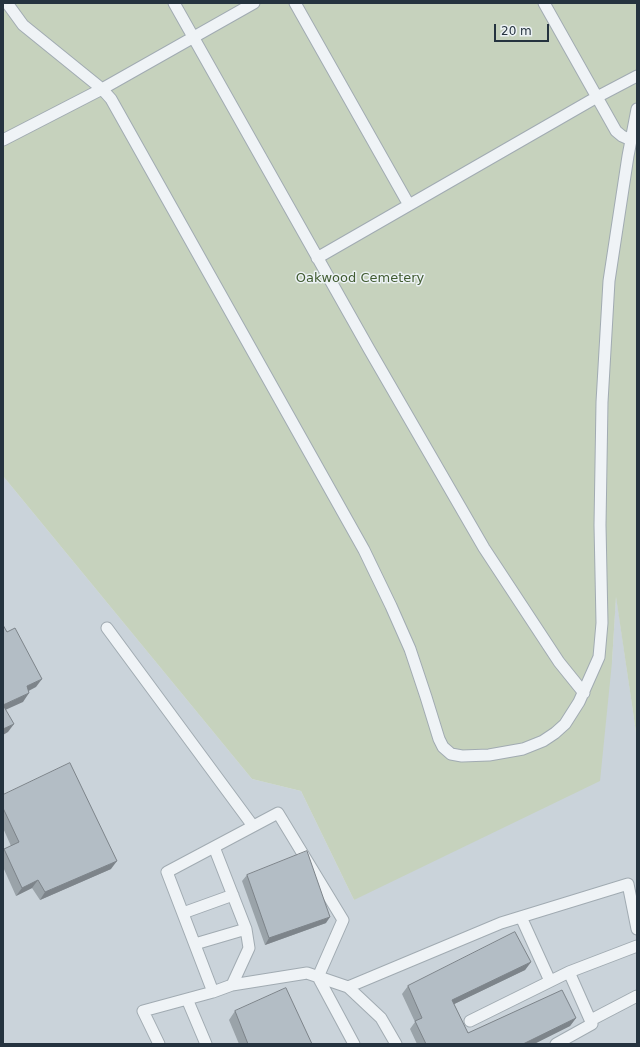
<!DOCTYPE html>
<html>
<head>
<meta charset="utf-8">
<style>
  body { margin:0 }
  #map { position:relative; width:640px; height:1047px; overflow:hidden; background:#dce3e8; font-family:"DejaVu Sans",sans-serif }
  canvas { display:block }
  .frame { position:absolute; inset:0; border:4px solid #25333f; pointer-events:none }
  .scale { position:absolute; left:494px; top:24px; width:55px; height:18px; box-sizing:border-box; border:2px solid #25333f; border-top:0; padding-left:5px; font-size:12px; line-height:14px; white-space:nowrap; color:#25333f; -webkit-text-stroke:3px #ecf2f5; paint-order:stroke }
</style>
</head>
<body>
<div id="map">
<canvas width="640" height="1047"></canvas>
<div class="frame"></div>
<div class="scale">20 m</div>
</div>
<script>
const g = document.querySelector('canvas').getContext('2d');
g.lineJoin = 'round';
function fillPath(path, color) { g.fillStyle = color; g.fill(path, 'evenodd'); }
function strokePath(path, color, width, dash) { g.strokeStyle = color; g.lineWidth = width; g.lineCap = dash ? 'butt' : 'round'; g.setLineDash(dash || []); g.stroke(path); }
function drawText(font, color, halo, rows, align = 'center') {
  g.font = font + ' "DejaVu Sans",sans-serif'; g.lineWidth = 3; g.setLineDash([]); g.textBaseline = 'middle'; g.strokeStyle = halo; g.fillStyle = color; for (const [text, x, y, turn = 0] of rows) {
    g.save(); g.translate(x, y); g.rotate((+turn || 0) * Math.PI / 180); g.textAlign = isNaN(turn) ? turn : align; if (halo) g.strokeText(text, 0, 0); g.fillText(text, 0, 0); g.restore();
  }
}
fillPath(new Path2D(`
  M3,476L252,779L301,791L354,900L612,662L616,595L637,739V1044H3Z`), '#cad3da');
fillPath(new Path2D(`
  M3,3H637V739L616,597L612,662L600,781L354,900L301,791L252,779L3,476Z`), '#c6d2bd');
const lane = new Path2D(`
  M174,3L369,349L484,548L559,662L584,693
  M254,3L102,89L111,99L364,550L391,606L410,649L426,697L439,739L443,747L451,754L462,756L489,755L523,749L543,741L555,733L565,724L579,702L599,657L602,623L600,525L602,402L609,281L628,156L637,109
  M295,3L409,205
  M544,3L616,131L622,136L631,140
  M3,140L102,89L23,25L7,3
  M317,258L597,97L637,76
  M107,628L253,826
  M214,847L246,929L249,948L232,985
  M183,913L233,895
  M521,917L550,981
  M195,944L246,929
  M569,972L637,946
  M348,987L501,923L628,884L637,929
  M213,992L167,872L278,813L343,920L318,977L354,1044
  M187,999L206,1044
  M591,1020L637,996
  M470,1021L569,972L592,1024L556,1044
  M159,1044L143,1011L213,992L232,985L307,973L348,987L381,1018L396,1044`);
strokePath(lane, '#a1abb2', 13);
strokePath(lane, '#eff3f6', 11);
fillPath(new Path2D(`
  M3,795L111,869L40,900L32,888L16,896L3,867V851L4,849L11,846L3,828Z
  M247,875L326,923L265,945L242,881Z
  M531,962L525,970L454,1004L468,1033L576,1018L570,1026L534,1044H417L410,1029L415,1022L402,994L408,986Z
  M235,1011L312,1044H239L229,1020Z`), '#9aa3a9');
fillPath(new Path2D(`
  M42,679L36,687L21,695L27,686Z
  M29,693L23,702L3,711V705Z
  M14,724L8,732L3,735V729Z
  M117,861L111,869L40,900L45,892Z
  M38,880L32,888L16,896L22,888Z
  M330,917L326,923L265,945L269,938Z
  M531,962L525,970L446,1008L452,1000Z
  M576,1018L570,1026L534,1044H523Z`), '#7d848a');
const building = new Path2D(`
  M3,625L7,632L15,628L42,679L27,686L29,693L3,705L14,724L3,729Z
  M70,763L117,861L45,892L38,880L22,888L4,849L19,842L3,808V795Z
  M307,851L330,917L269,938L247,875Z
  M515,932L531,962L452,1000L468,1033L562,990L576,1018L523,1044H426L415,1021L422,1018L408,986Z
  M286,988L312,1044H248L235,1011Z`);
fillPath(building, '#b3bdc5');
strokePath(building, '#7d848a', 1);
drawText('13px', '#415c31', '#ecf2f5', [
  ["Oakwood Cemetery",360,279]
]);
</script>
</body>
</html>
